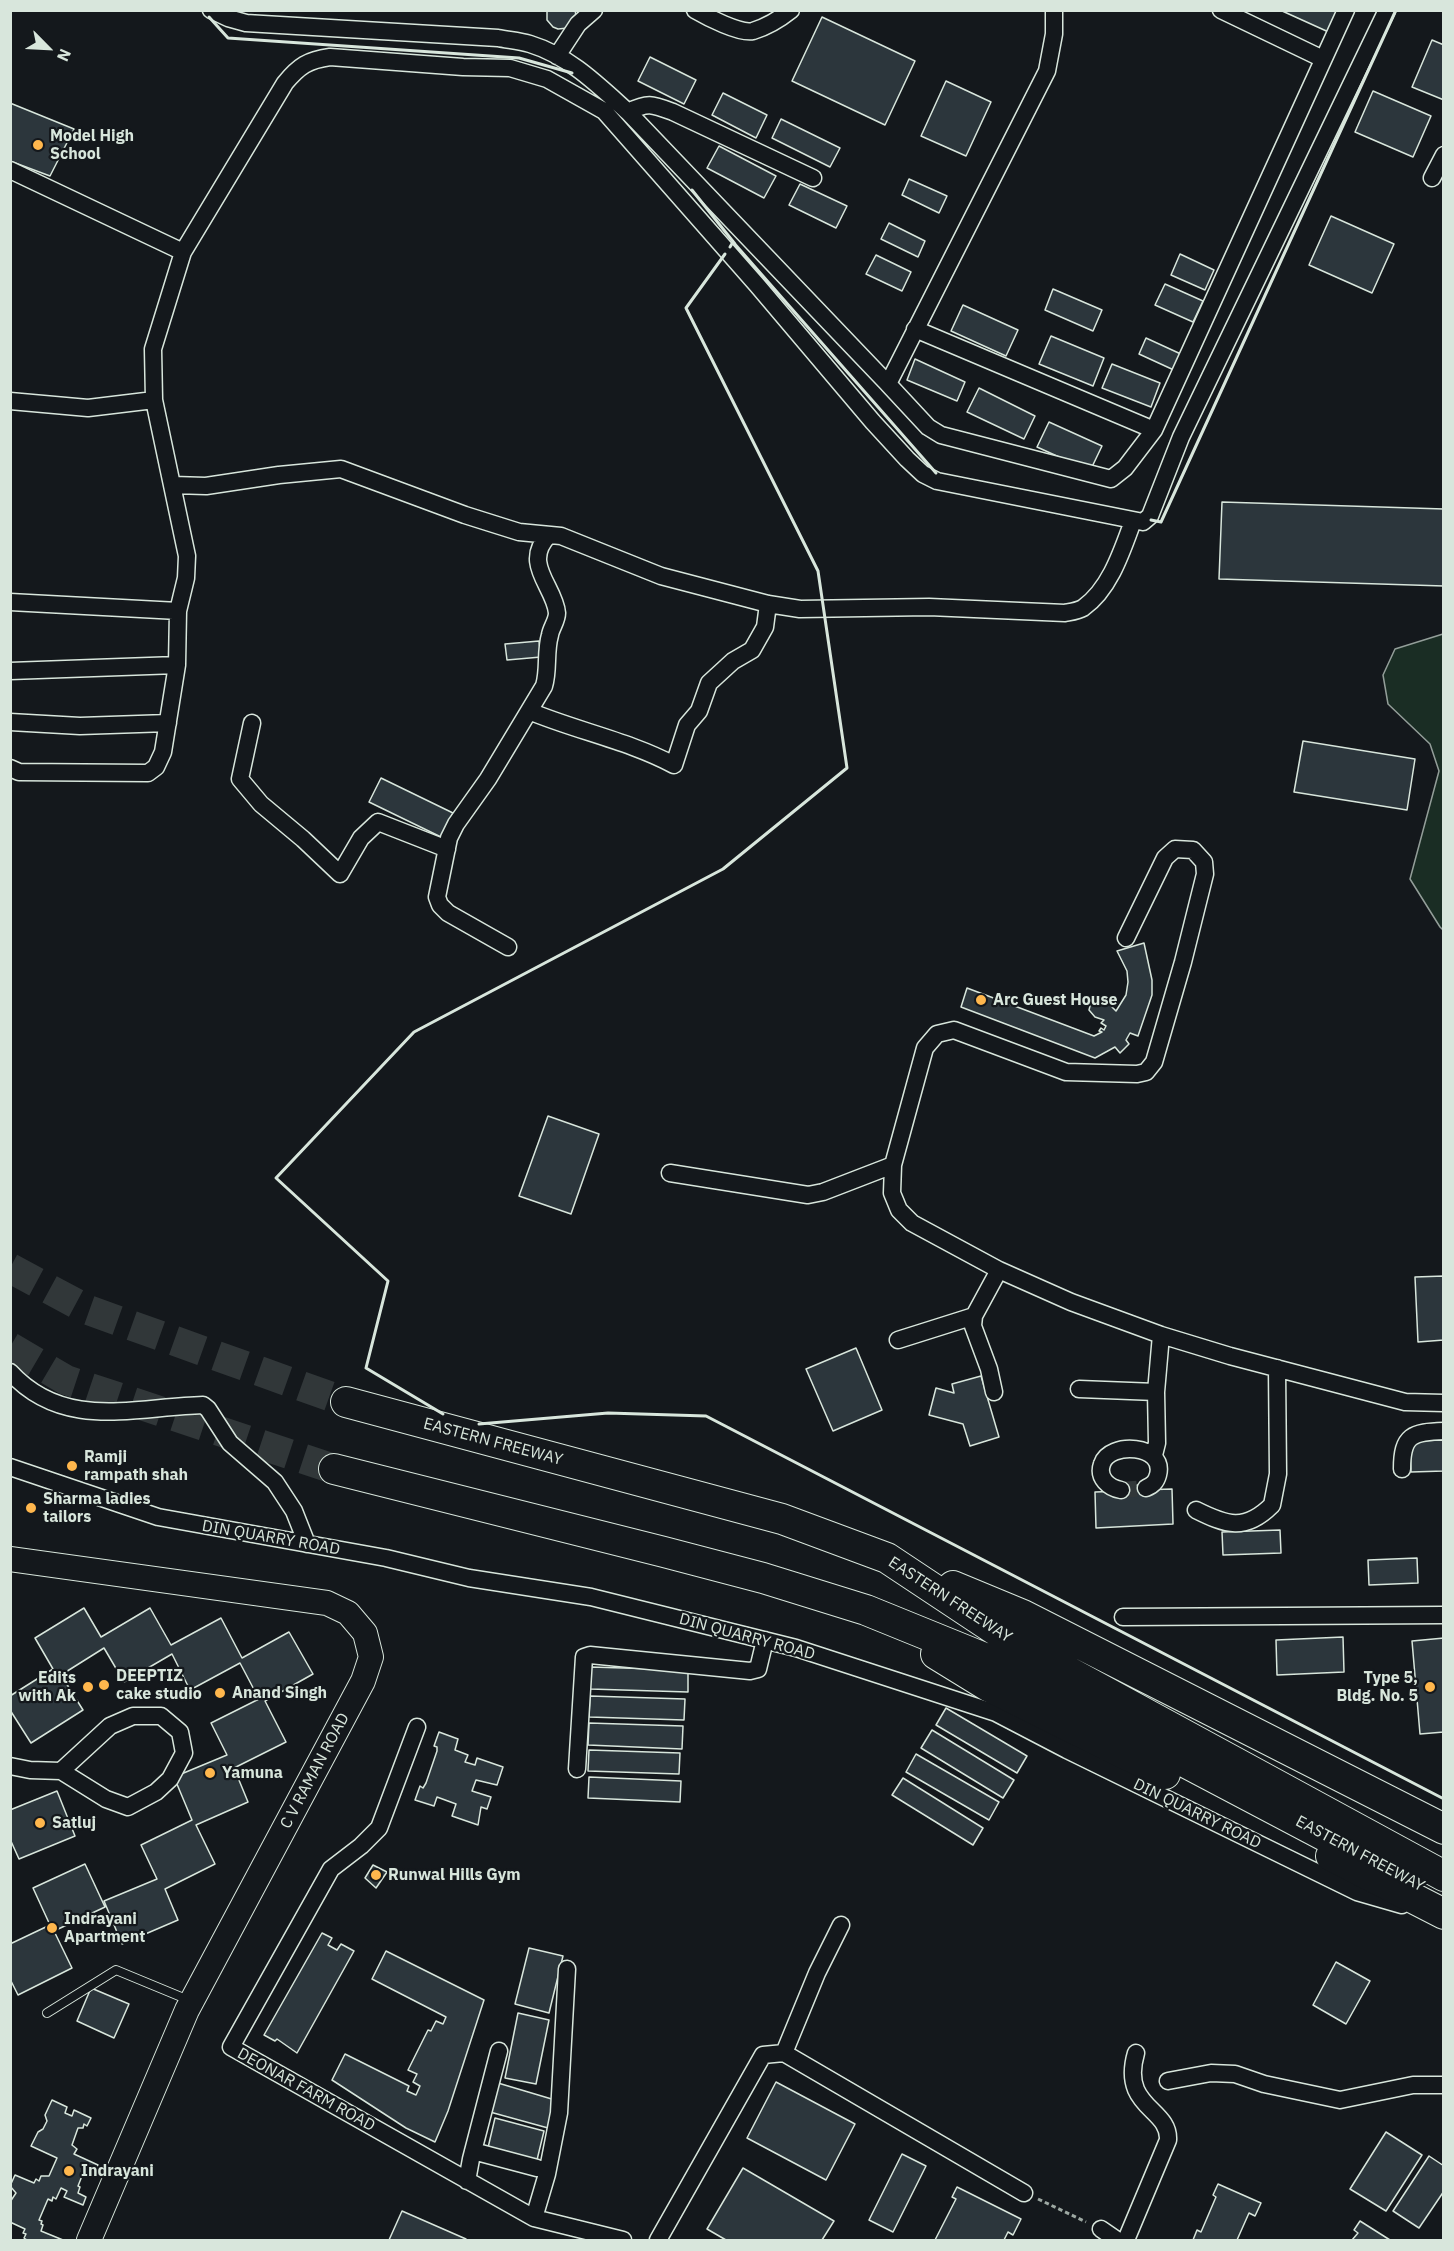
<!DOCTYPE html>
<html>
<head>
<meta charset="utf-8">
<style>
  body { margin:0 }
  #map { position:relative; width:1454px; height:2251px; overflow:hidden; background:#14181c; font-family:"IBM Plex Sans",sans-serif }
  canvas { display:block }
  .frame { position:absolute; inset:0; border:12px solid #d8e6dc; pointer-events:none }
  .north { position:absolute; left:18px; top:18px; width:60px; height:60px; -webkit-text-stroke:4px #14181c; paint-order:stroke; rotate:114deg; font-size:16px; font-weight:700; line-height:24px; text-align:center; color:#d8e6dc }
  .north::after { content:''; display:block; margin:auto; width:21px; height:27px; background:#d8e6dc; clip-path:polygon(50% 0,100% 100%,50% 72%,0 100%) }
</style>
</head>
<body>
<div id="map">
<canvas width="1454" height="2251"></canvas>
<div class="frame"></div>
<div class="north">N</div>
</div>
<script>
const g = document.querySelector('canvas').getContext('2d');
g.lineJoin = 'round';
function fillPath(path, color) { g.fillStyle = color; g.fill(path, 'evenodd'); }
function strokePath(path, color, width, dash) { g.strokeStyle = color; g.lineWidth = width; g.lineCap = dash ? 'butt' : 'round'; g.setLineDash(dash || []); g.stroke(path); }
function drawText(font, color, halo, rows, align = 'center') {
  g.font = font + ' "IBM Plex Sans",sans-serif'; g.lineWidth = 4.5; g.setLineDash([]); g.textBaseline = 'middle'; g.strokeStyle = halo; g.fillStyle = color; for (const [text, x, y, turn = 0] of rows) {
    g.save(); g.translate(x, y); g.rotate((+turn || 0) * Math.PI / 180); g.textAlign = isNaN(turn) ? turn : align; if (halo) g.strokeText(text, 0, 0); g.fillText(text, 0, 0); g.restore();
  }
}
const green = new Path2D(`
  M1443,634H1444L1443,930L1440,927L1410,879L1439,771L1430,744L1388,704L1383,675L1395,649Z`);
fillPath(green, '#1a2d24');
strokePath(green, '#939e99', 1.5);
const building = new Path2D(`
  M547,10H575L576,16L568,28L558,29L553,27L547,20Z
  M1280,10H1337L1333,34Z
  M822,17L915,61L885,125L792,81Z
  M1432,40L1444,45V100L1412,87Z
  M650,57L696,80L684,104L638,81Z
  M946,81L991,102L966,156L921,136Z
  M1373,91L1431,116L1413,157L1355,132Z
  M723,93L767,115L756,138L712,115Z
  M10,103L74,129L50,176L10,161Z
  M781,119L840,148L830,167L772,138Z
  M719,146L776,176L764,198L707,168Z
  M909,179L947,196L939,213L902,195Z
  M800,184L847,206L836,228L789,205Z
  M1331,216L1394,244L1372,293L1309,265Z
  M889,223L925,241L918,257L881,239Z
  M1180,254L1214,270L1205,290L1171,275Z
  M876,255L911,272L902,291L866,274Z
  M1165,284L1203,301L1193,322L1155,305Z
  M1053,289L1102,310L1093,331L1045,310Z
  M963,305L1018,330L1006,356L951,331Z
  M1051,336L1104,358L1093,386L1039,364Z
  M1146,338L1183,355L1176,371L1139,354Z
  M915,359L965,382L957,401L907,380Z
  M1112,364L1160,383L1151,407L1102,388Z
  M979,388L1035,416L1024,439L967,412Z
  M1049,422L1102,446L1090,471L1037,447Z
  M1222,502L1444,509V586L1219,579Z
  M539,641L541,657L507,660L505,644Z
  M1303,741L1415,759L1407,810L1294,792Z
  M381,778L453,813L441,837L369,802Z
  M1144,943L1152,980V995L1138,1036L1130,1033L1126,1040L1129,1044L1120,1053L1115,1047L1095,1058L961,1007L967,988L1094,1036L1102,1032L1099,1031L1101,1028L1104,1030L1106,1026L1101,1023L1104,1020L1095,1017L1089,1010L1091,1002L1097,998H1103L1116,1011L1126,995L1128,982L1127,971L1117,951Z
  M548,1116L599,1134L571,1214L519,1196Z
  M1444,1276V1340L1418,1342L1415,1277Z
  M856,1348L882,1410L833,1431L806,1369Z
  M981,1376L999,1437L970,1446L963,1424L929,1415L936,1388L954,1393L952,1384Z
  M1444,1440V1471L1411,1472L1410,1441Z
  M1141,1485V1490L1172,1489L1173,1524L1096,1528L1095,1492L1123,1491L1122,1486Z
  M1280,1530L1281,1553L1223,1555L1222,1532Z
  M1417,1558L1418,1583L1369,1585L1368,1560Z
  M84,1608L101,1637L150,1608L171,1645L221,1618L242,1658L289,1632L313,1674L265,1701L286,1742L234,1768L248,1802L196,1825L215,1864L165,1889L178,1920L122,1944L104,1901L157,1879L141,1845L192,1820L174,1777L227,1755L211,1723L259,1699L240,1663L190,1690L172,1654L124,1682L104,1648L61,1675L83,1710L31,1743L10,1710V1696L53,1669L35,1638Z
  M1343,1637L1344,1672L1277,1675L1276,1640Z
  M1444,1638V1732L1420,1734L1412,1641Z
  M591,1667L688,1670V1692L590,1689Z
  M590,1696L685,1699L684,1720L589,1717Z
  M946,1708L1027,1756L1017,1773L936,1725Z
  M589,1723L683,1726L682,1749L588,1745Z
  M932,1730L1014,1780L1003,1798L921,1748Z
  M439,1732L458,1739L455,1750L468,1755L465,1762L475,1765L477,1758L503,1767L497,1785L476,1780L472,1791L491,1797L487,1809L481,1807L478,1825L452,1816L456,1804L437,1797L434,1806L415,1800L420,1786L423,1788L426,1783L437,1751V1747L434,1746Z
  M589,1750L680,1753L679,1774L588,1771Z
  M916,1754L999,1802L989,1820L906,1772Z
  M589,1777L681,1781L680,1802L588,1798Z
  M903,1778L983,1828L973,1845L892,1795Z
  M57,1791L75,1836L19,1859L10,1839V1810Z
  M85,1864L105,1907L54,1931L72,1968L18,1995L10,1979V1944L50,1925L33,1888Z
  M373,1865L387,1872L376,1888L365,1878Z
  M322,1933L332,1938L328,1945L337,1950L341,1944L354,1951L297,2053L277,2039L275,2041L264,2035Z
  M529,1948L563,1956L549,2013L515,2004Z
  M386,1951L484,2000L448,2111L435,2142L406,2128L332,2080L345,2054L409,2086L407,2091L416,2095L420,2086L413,2082L417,2074L408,2070L428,2030L431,2031L436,2021L443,2024L446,2017L372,1979Z
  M1336,1962L1370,1981L1346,2024L1313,2005Z
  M91,1988L129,2004L114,2038L77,2021Z
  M518,2013L549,2020L536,2084L505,2078Z
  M776,2082L855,2124L826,2180L747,2138Z
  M498,2083L555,2100L548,2128L490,2112Z
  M52,2100L67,2107L65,2113L72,2116L74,2110L91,2118L87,2126L84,2124L83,2128H78L72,2145L77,2149L74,2154L98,2165L95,2172L88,2170L85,2177L82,2176L78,2186L80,2187L78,2193L86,2197L83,2205L64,2197L67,2191L61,2188L56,2199L53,2197L52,2201L48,2199L39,2220L42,2221L41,2224L43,2225L41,2231L63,2240H27L24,2238L26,2234L23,2233L25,2229L10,2222V2202L16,2193L10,2186L15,2175L34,2183L36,2179L39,2181L41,2176H49L57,2158L31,2146L38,2132L43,2129L47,2121L45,2115Z
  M495,2118L544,2131L536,2164L487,2152Z
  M1386,2132L1422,2155L1386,2211L1350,2189Z
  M902,2154L926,2166L893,2232L869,2220Z
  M1429,2156L1444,2166V2191L1419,2228L1393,2211Z
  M743,2168L834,2221L822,2240H726L707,2229Z
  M1218,2184L1261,2203L1255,2216L1249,2213L1237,2240H1193L1197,2230L1201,2232L1216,2197L1213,2195Z
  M957,2187L1021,2219L1013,2235L1008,2232L1004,2240H935L956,2199L952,2197Z
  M402,2211L466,2239L465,2240H389Z
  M1360,2221L1390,2240H1352L1358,2233L1354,2230Z`);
fillPath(building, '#2c363c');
strokePath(building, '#d8e6dc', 1.5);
strokePath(new Path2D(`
  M1121,1490L1146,1488`), '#313739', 16, [16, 8]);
strokePath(new Path2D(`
  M10,1268L88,1310L346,1402
  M10,1347L66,1380L334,1469`), '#313739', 30, [30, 15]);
const lane = new Path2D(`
  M47,2013L116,1970L191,2001`);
const street = new Path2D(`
  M211,10L228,18L246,23L498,38C508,40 520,41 530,44C569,56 598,85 628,112L888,384
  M695,10C707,17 740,34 753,31C766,27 781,18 791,10
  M1054,10V34L1047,71L888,384L928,427L941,435L1111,479L1125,468L1154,430L1346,10
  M1221,10L1323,59
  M557,56L578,24L594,10
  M628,112C648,102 652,104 673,112L813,178
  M10,170L183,252
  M1432,178L1444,155
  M915,329L1154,430
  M10,401L88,408L154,400
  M173,485L206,486L279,475L341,469L465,515L519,532L561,536L661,576L768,604L800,609L929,607L1065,613C1070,612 1078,611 1083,608C1110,589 1122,551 1133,521
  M10,602L178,611
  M10,671L177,665
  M529,711C577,731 629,741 674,765L687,725L699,711L709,683L733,661L752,650L765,627L768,604
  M10,722L80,726L168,723
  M252,723L240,779L261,804L303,839L340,874L361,838L378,822L447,849
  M10,768L19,772L148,773L156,767L163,752L177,665L178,611L186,578L187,556L154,400L153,349L183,252L285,83C299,66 308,60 330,57L463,67L510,68L547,79L604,111L757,285L873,422L907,459L923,474L937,481L1143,522L1150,516L1181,437L1387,10
  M1126,938L1165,858L1175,849L1193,850L1204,862L1205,874L1183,962L1154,1062L1146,1072L1137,1074L1066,1072L954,1030L937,1034L925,1048L893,1165L892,1193L899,1210L912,1223L999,1270L1071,1302L1161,1335L1230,1356L1405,1402L1444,1403
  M508,947L448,913L440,905L437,897L449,838L456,824L488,779L544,686C549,670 545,652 550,635C551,628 557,621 557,613C555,587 521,563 549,535
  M670,1173L808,1195L823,1192L893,1165
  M898,1340L974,1316
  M10,1372C64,1431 134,1407 203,1405L208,1409L230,1443L275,1482L294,1511L307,1544
  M1079,1389L1156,1392
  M994,1392L989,1369L973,1326L974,1316L999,1270
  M1154,1455L1157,1443L1156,1392L1161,1335
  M10,1467L158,1517L386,1558L469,1578L591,1597L796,1648L996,1713L1067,1750L1357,1892L1402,1905
  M1402,1469C1402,1435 1412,1432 1444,1431
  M1121,1490C1109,1488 1097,1478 1102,1464C1109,1441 1166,1444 1158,1475C1156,1482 1153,1485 1146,1488
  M1196,1510C1226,1525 1245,1532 1272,1505L1278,1474L1277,1368
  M1123,1617L1444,1615
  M417,1727L379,1828L361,1846L331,1869L231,2047L534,2218L623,2240
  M10,1766L30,1770L61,1771L106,1799L128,1807L156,1792L170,1779L184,1753L180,1732L161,1716H133L110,1726L61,1771
  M577,1769L584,1657L590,1655L750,1671L758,1669L765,1640
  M784,2053L817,1973L841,1925
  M1168,2081L1211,2073L1235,2074L1264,2084L1340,2100L1413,2085H1444
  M473,2151L537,2168
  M467,2181L471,2159L499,2051
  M534,2218L547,2174L559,2113L567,1969
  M1101,2229L1117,2240
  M658,2240L763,2055L784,2053L1024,2193
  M1126,2240L1168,2140C1170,2108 1120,2108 1136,2053`);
const secondary = new Path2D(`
  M10,1559L327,1603L348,1613L365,1633L371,1657L363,1681L187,2010L89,2240`);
const highway = new Path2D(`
  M346,1402L782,1519L887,1558L1012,1641L1444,1876
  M334,1469L664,1552L763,1578L866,1610L999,1664L1361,1855
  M953,1586L1023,1615L1444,1829
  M936,1654L988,1686L1165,1774
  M1331,1856L1444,1914`);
strokePath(lane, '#d8e6dc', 10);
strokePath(street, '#d8e6dc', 19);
strokePath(secondary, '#d8e6dc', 26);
strokePath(highway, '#d8e6dc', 32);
strokePath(new Path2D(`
  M1038,2199L1086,2222`), '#9da8a2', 3, [4.5, 3]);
strokePath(lane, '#14181c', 8);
strokePath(street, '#14181c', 16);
strokePath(secondary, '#14181c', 24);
strokePath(highway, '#14181c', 30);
strokePath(new Path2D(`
  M209,17L228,38L519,58L572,73
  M692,190L735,244
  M730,247L733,242L936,473
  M1151,520L1161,522L1396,10
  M443,1414L366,1368L388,1281L276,1178L414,1032L723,869L847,768L818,571L686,308L725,254
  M479,1424L608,1413L706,1416L1444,1799`), '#d8e6dc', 3);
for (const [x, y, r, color] of [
  [38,145,6,"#ffb74d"],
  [981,1000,6,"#ffb74d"],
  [72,1466,6,"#ffb74d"],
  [31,1508,6,"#ffb74d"],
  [104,1685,6,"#ffb74d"],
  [88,1687,6,"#ffb74d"],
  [1430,1687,6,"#ffb74d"],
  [220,1693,6,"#ffb74d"],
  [210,1773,6,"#ffb74d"],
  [40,1823,6,"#ffb74d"],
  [376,1875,6,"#ffb74d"],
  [52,1928,6,"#ffb74d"],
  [69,2171,6,"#ffb74d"]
]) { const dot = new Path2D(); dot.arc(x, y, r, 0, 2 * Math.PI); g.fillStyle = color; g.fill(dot); strokePath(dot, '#14181c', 2); }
drawText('bold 16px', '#d8e6dc', '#14181c', [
  ["Model High",50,136],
  ["School",50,154],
  ["Arc Guest House",993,1000],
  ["Ramji",84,1457],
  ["rampath shah",84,1475],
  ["Sharma ladies",43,1499],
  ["tailors",43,1517],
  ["DEEPTIZ",116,1676],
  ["cake studio",116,1694],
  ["Edits",76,1678,"right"],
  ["with Ak",76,1696,"right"],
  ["Type 5,",1418,1678,"right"],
  ["Bldg. No. 5",1418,1696,"right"],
  ["Anand Singh",232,1693],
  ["Yamuna",222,1773],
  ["Satluj",52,1823],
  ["Runwal Hills Gym",388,1875],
  ["Indrayani",64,1919],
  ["Apartment",64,1937],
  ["Indrayani",81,2171]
], 'left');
drawText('16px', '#d8e6dc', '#14181c', [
  ["EASTERN FREEWAY",493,1442,15],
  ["DIN QUARRY ROAD",271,1538,10],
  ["EASTERN FREEWAY",950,1600,33],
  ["DIN QUARRY ROAD",747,1637,15],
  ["C V RAMAN ROAD",315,1771,-62],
  ["DIN QUARRY ROAD",1197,1814,26],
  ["EASTERN FREEWAY",1360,1854,28],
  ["DEONAR FARM ROAD",306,2090,29]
]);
</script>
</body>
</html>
